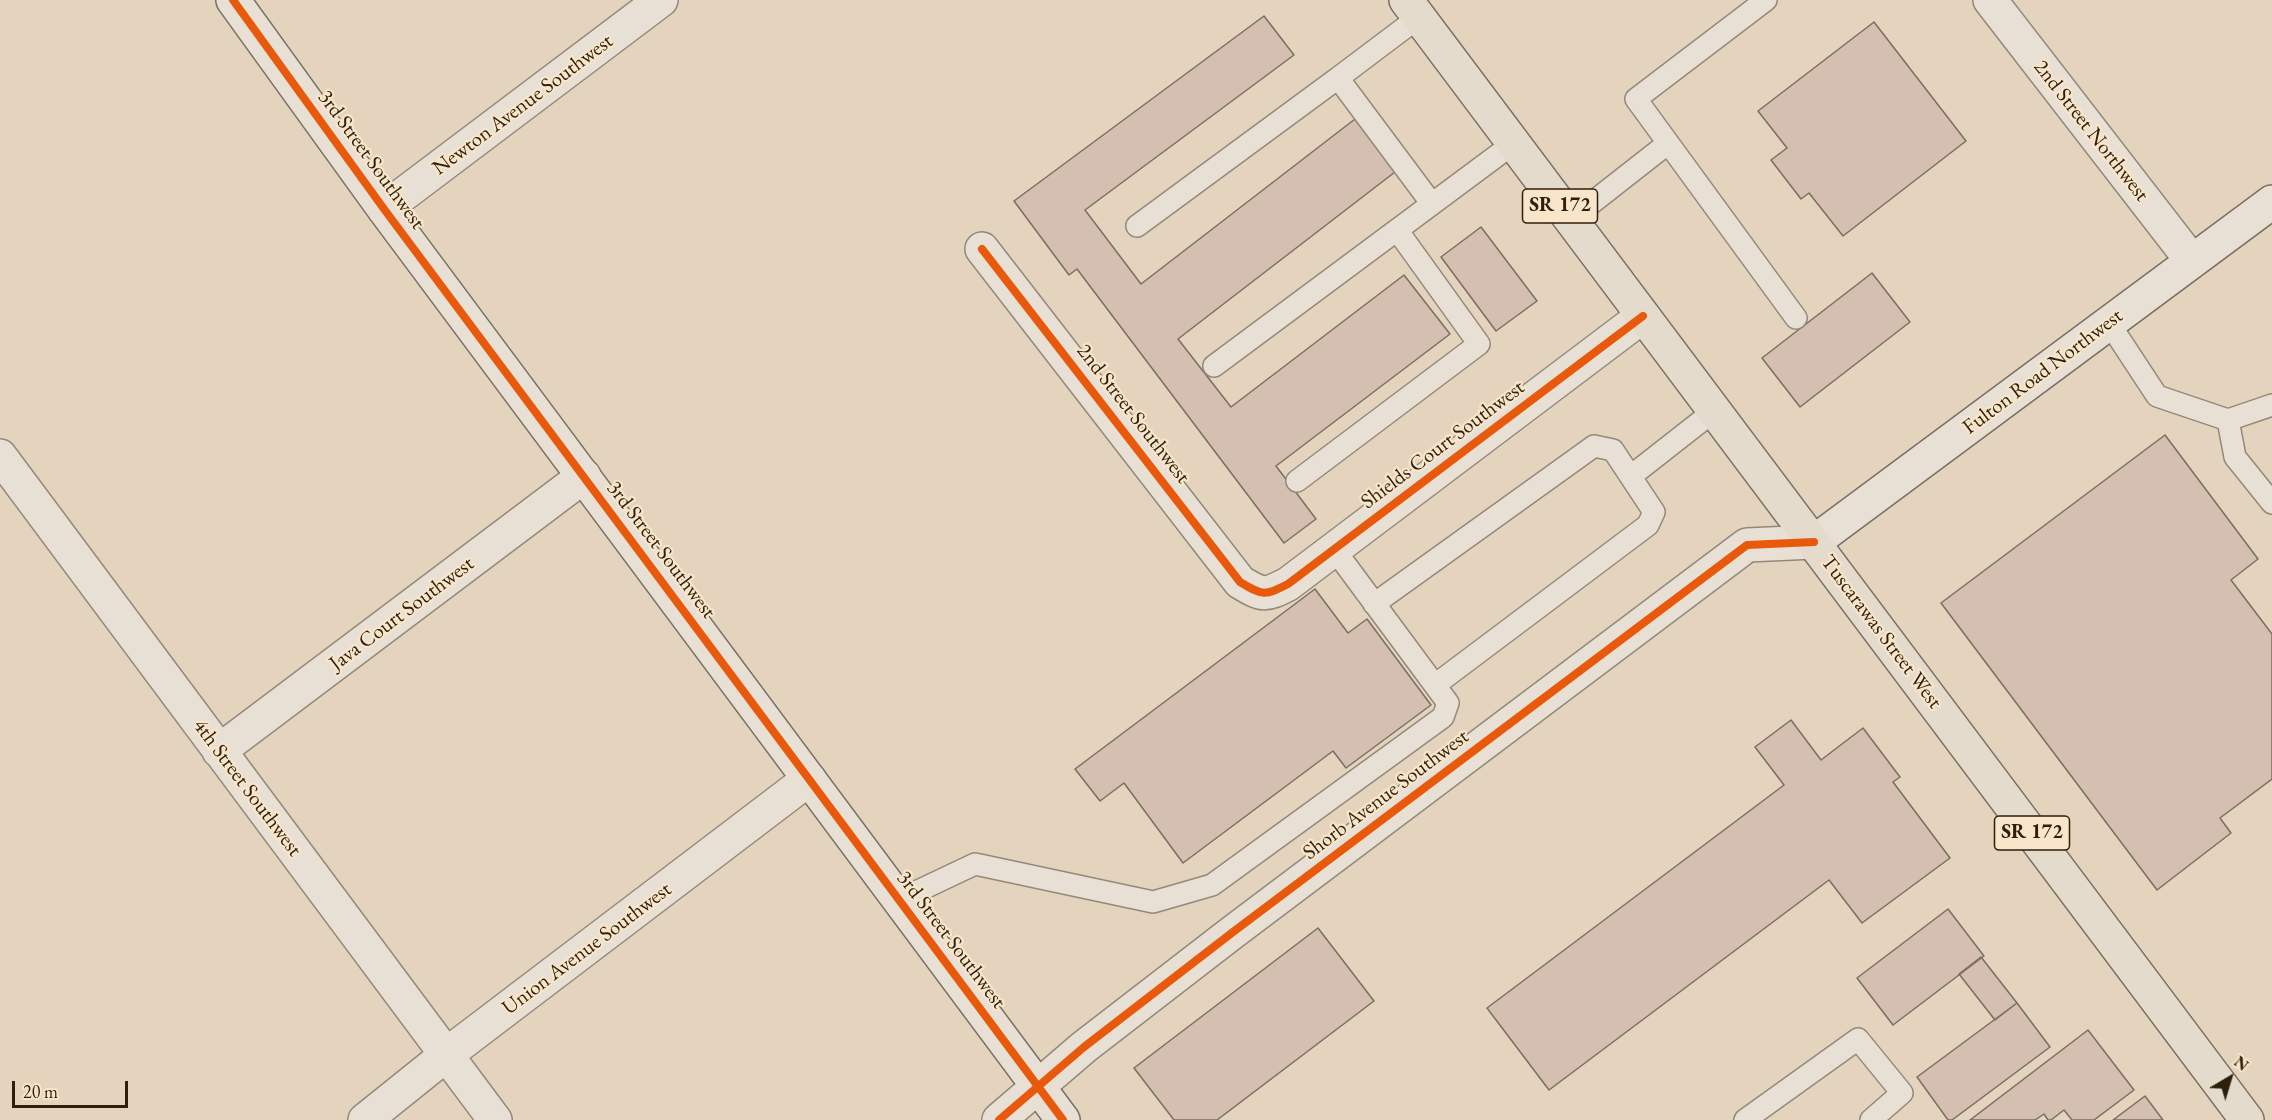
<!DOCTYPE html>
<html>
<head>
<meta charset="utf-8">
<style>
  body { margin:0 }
  #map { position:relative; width:2272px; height:1120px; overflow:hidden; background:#e4d4bd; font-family:"EB Garamond",serif }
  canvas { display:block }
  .north { position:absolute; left:2200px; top:1048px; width:60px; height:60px; -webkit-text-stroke:4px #f8e5ca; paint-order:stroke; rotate:38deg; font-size:16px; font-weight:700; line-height:24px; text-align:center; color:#2d1f0c }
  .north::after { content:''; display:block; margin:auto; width:21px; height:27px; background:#2d1f0c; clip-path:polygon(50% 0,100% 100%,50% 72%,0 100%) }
  .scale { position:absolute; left:12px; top:1081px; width:116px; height:27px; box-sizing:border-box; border:3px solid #2d1f0c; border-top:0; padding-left:8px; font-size:18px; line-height:21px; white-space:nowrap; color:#2d1f0c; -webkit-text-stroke:4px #f8e5ca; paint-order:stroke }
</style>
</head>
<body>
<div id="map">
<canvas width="2272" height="1120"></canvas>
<div class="north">N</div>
<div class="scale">20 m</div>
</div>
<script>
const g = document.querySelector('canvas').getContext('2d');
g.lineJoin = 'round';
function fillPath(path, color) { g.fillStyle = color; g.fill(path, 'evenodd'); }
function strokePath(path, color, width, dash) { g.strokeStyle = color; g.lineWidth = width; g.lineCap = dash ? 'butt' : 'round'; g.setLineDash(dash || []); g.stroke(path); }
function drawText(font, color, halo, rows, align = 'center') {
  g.font = font + ' "EB Garamond",serif'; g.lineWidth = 4.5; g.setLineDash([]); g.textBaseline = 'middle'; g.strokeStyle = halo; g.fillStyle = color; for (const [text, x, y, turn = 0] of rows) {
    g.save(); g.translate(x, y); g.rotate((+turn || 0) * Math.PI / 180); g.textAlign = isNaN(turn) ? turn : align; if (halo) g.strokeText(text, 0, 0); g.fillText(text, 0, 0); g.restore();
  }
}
const building = new Path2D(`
  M1264,16L1294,55L1085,210L1141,284L1355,119L1395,172L1178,339L1231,407L1404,275L1450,334L1276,466L1316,519L1284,543L1077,269L1069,275L1014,201Z
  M1874,22L1966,141L1843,236L1809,193L1801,199L1771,160L1787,148L1758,111Z
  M1481,227L1537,301L1496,331L1441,257Z
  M1872,273L1910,322L1800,407L1762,358Z
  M2165,435L2258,559L2231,580L2272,634V779L2220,818L2231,833L2157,890L1941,603Z
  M1315,589L1348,633L1367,619L1431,705L1346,768L1333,751L1183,863L1124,783L1100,801L1075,769Z
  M1791,720L1821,760L1863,728L1900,777L1893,782L1950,858L1862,923L1829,880L1549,1090L1487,1008L1784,785L1755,747Z
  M1948,909L1984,956L1893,1025L1857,978Z
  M1318,928L1374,1001L1217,1120H1174L1134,1068Z
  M1981,957L2017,1003L1995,1020L1959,974Z
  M2017,1003L2050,1047L1952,1120H1948L1917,1077Z
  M2088,1030L2134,1090L2094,1120H2072L2064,1110L2051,1120H2048L2044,1114L2035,1120H1970Z
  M2145,1096L2163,1120H2113Z`);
fillPath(building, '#d4bfb0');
strokePath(building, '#796f62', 1.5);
const lane = new Path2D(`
  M1766,0L1636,99L1796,318
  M1419,17L1338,78L1432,204L1514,143
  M1570,220L1667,144
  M1137,226L1338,78
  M2109,323L2157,396L2228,420L2272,405
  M1214,366L1432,204
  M2228,420L2235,457L2272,503
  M1631,476L1714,411
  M1297,481L1479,344L1397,230
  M1374,604L1594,446L1613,450L1654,512L1648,525L1435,685
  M899,900L975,864L1153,902L1212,885L1443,717L1448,703L1334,549
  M1745,1120L1858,1039L1902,1093L1871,1120`);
const street = new Path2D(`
  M1990,0L2192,261
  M384,209L661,0
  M982,249L1240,582C1263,596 1265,596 1288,584L1643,316
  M0,456L495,1120
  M219,751L584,476
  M365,1120L446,1055L809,779
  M999,1120L1084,1047L1233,932L1747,545L1814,542`);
const secondary = new Path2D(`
  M233,0L384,209L1063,1120
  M1814,542L2272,202`);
const primary = new Path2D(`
  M1406,0L2247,1120`);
strokePath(lane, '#938979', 24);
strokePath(street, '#938979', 36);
strokePath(secondary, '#796f62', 36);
strokePath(primary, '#796f62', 36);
strokePath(lane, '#e8e0d5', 21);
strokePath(street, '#e8e0d5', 33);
strokePath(secondary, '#e8e0d5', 33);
strokePath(primary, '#e4dbcd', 33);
strokePath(new Path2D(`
  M233,0L384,209L1063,1120
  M982,249L1240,582C1263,596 1265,596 1288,584L1643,316
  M999,1120L1084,1047L1233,932L1747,545L1814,542`), '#e8590c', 8);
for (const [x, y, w] of [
  [1560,206,75],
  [2032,833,75]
]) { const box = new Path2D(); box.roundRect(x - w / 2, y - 17, w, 34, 4.5); g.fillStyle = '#f8e5ca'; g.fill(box); strokePath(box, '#2d1f0c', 1.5); }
drawText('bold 20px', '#2d1f0c', null, [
  ["SR 172",1560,206],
  ["SR 172",2032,833]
]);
drawText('21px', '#2d1f0c', '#f8e5ca', [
  ["Newton Avenue Southwest",523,105,-37],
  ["2nd Street Northwest",2091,131,52],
  ["3rd Street Southwest",371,160,54],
  ["Fulton Road Northwest",2043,372,-37],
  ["2nd Street Southwest",1133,414,52],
  ["Shields Court Southwest",1443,445,-37],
  ["3rd Street Southwest",661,550,53],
  ["Java Court Southwest",402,614,-37],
  ["Tuscarawas Street West",1881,632,53],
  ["4th Street Southwest",247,788,53],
  ["Shorb Avenue Southwest",1386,795,-37],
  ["3rd Street Southwest",951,940,53],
  ["Union Avenue Southwest",587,949,-37]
]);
</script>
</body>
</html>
